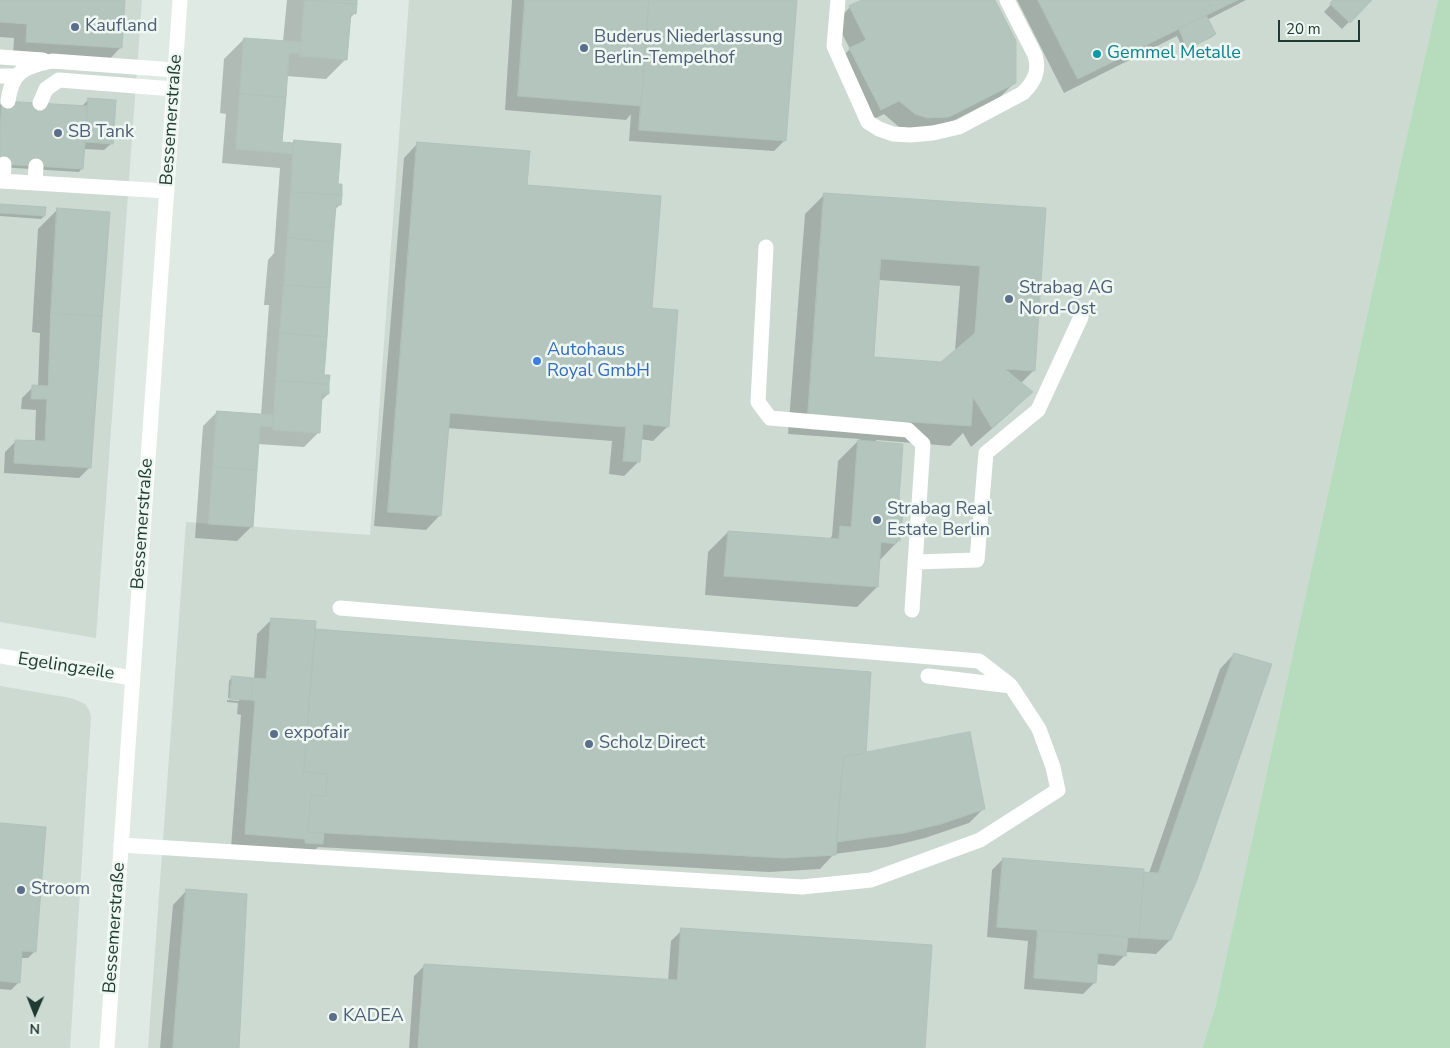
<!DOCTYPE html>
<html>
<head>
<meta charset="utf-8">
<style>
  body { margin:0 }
  #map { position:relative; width:1450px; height:1048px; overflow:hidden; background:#deeae3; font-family:"Nunito Sans",sans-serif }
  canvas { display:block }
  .north { position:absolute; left:10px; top:988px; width:50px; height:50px; -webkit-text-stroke:4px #eef7f2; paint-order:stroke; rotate:181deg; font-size:14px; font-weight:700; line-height:20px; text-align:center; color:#1f3a30 }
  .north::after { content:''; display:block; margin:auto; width:18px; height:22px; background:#1f3a30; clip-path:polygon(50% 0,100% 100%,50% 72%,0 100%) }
  .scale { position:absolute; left:1278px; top:20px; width:82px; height:22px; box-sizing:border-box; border:2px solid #1f3a30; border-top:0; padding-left:6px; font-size:15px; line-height:18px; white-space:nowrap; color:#1f3a30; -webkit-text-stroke:4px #eef7f2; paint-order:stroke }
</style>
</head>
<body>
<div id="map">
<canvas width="1450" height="1048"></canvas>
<div class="north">N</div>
<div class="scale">20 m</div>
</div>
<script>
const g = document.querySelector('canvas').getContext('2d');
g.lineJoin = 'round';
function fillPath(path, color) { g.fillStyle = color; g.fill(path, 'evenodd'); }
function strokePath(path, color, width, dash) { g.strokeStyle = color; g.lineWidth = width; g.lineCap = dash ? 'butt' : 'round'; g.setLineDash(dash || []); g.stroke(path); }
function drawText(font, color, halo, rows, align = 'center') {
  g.font = font + ' "Nunito Sans",sans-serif'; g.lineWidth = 5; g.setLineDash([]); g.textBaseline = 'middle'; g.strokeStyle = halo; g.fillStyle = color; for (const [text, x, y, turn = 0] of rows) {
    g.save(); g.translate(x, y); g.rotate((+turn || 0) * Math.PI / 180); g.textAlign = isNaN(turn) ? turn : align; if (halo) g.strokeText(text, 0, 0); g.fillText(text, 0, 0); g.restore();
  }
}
fillPath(new Path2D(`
  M0,0H142L96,638L0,622Z
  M409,0H1438L1399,170L1215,1008L1202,1048H148L186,522L370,535Z
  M0,686L71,698L85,704L89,710L91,717L70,1048H0Z`), '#ccdad2');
fillPath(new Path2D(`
  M1438,0H1450V1048H1202L1215,1008L1399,170Z`), '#b6dcbd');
fillPath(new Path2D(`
  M0,0H124L121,47L107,62L13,56L14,38L0,37Z
  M287,0H356L355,13L349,19L346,59L326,79L286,76L281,144H292L295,142L337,186L340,205L334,210L322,376L328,394L321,401L318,433L304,447L258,444L252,526L237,541L195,538L203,426L217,412L261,415L269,305H264L268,260L275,252H274L280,168L222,163L226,114L220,113L224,59L244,39L283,42Z
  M512,0H796L785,140L774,151L629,141L631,114L626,120L505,110Z
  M864,0H994L1015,82L1000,97L933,131L900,128L884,114L866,123L836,63L850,49L836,22L850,7Z
  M1017,0H1246L1207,20L1215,34L1212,37L1184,51L1177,36L1064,93Z
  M1335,0H1370L1342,29L1324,12Z
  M89,99L112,143L104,150L84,149L82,168L79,172L0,167V105L3,102L81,107Z
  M418,143L526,186L651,309L668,426L653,441L640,439L639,461L624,476L609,474L612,441L447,428L440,515L426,530L374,526L404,158Z
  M825,194L1044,209L1034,370L1020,384L1031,392L1011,412L971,447L963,433L950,446L876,440L897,514L899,540L879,561L877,587L857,607L705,595L708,552L728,532L829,539L832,536L838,461L860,439L788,434L805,214ZM879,280L960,286L955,351L941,364L873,358Z
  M0,205L44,216L41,219L0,216Z
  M58,209L90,467L79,478L4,473L5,452L16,441L35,442L36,410L21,409L22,398L33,387H38L40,333L32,332L38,229Z
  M272,619L314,630L864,754L984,808L969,823L925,838L888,847L834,854L820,869L769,872L318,847L307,858L231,848L241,715L237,714L238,703L227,702V700L239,701V698H228L229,681L232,677L254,679L257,634Z
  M1234,654L1170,940L1156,954L1126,952L1125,955L1114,966L1096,964L1094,983L1083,994L1024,989L1028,941L987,937L992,870L1003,859L1149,873L1220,669Z
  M0,825L35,951L28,958H20L19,982L11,990L0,989Z
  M187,890L238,1048H160L173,905Z
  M682,930L924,1048H409L414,976L425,965L668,981L671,941Z`), '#0003');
const building = new Path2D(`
  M0,0H125L122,48L26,42L27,24L0,22Z
  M305,0L357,4L356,14L351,13L347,60L300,56Z
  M305,0H357V4Z
  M525,0H649L641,106L518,96Z
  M649,0H797L786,141L639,130Z
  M862,0H995L1016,41V83L949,117L928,118L915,114L899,101L881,110L849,48L866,40L849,6Z
  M1038,0H1207L1213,12L1078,79Z
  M1207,0H1238L1213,12Z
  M1333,0H1372L1350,23L1330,4Z
  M1206,15L1216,34L1187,49L1179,29Z
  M244,38L301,42L300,53H289L286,97L240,94Z
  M240,94L286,97L282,142L294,143V154L236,149Z
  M88,98L116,100L113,144L85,142Z
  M2,101L88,106L83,169L0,164V132Z
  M294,140L341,144L338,184H342V195L291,192Z
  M417,142L530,151L527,185L661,196L652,308L678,310L669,427L643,424L640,462L623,461L626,427L450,413L441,516L388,512Z
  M291,192L342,195L341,205H336L333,242L288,238Z
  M824,193L1046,208L1035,371L1005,369L1033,392L992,428L973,397L971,426L808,415ZM881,259L980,266L975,333L941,362L874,357Z
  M0,204L46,207L45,216L0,213Z
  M57,208L110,212L102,316L51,313Z
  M288,238L333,242L330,288L284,285Z
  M284,285L330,288L327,337L280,333Z
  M51,313L102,316L91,468L14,463L15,440L45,441L47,399H31L32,385L48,386Z
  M280,333L327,337L324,375H330L329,384L276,381Z
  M276,381L329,384V394H322L320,433L273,430Z
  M217,411L274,415L273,427L260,426L257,470L213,467Z
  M858,440L903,444L898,513H903L900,541L896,540V544L881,542L878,587L724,576L728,531L839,539L840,526L851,527Z
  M213,467L257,470L253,527L209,524Z
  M271,618L316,621L304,772L327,774L326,796L311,795L308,832L324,833L323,844L305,843V839L245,834L255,701L251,700L253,678L266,679Z
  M315,629L871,672L866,753L843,757L836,855L784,858L308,832L311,795L326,796L327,774L304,772Z
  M1234,653L1272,664L1197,880L1171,940L1139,938L1144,872L1158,873Z
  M232,676L253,678L251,700L230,699Z
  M970,732L985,809L941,824L904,833L836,842L843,757Z
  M0,823L46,827L36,952L22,951L20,983L0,981Z
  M1003,858L1144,869L1139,938L997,927Z
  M186,889L247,894L239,1048H173Z
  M681,928L932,945L925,1048H418L424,964L677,980Z
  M1038,930L1128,937L1126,956L1098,953L1096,983L1034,978Z`);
fillPath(building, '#b3c5bc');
strokePath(building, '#b0c3ba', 1);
strokePath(new Path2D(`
  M838,0L834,46L868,122L879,129L893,134L910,135L933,133L959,127L1023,93C1034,82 1040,71 1035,55L1007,0
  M0,57L43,60
  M0,76H15
  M8,101C12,71 24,67 52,61L175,70
  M40,103L46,89L59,80L174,89
  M36,166L35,183L167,191
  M0,181L35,183
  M3,181L4,164
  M766,247L758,402L770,418L908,430L923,444L912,610
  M915,562L977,560L986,453L1038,410L1081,317
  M340,608L979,661L1010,685
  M121,845L802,887L871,880L980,840L1058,790L1053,767L1039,729L1011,686L928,676`), '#fff', 15);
strokePath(new Path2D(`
  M0,656L132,678
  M107,1048L180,0`), '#fff', 15);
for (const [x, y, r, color] of [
  [75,27,5,"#5c6f8a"],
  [584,48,5,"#5c6f8a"],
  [1097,54,5,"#0f9aa8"],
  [58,133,5,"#5c6f8a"],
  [1009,299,5,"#5c6f8a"],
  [537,361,5,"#3f7fe0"],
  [877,520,5,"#5c6f8a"],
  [274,734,5,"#5c6f8a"],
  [589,744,5,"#5c6f8a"],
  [21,890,5,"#5c6f8a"],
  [333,1017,5,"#5c6f8a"]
]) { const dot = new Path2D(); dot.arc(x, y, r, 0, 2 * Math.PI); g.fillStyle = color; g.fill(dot); strokePath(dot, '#eef7f2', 2); }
drawText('18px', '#4e5e75', '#eef7f2', [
  ["Kaufland",85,27],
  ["Buderus Niederlassung",594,38],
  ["Berlin-Tempelhof",594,59],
  ["SB Tank",68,133],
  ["Strabag AG",1019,289],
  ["Nord-Ost",1019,310],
  ["Strabag Real",887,510],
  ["Estate Berlin",887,531],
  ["expofair",284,734],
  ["Scholz Direct",599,744],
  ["Stroom",31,890],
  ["KADEA",343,1017]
], 'left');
drawText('18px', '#0d838f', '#eef7f2', [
  ["Gemmel Metalle",1107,54]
], 'left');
drawText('18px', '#1f3a30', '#eef7f2', [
  ["Bessemerstraße",172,120,-86],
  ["Bessemerstraße",143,524,-86],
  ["Egelingzeile",66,667,9],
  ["Bessemerstraße",115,928,-86]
]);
drawText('18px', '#366cbe', '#eef7f2', [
  ["Autohaus",547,351],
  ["Royal GmbH",547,372]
], 'left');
</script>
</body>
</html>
